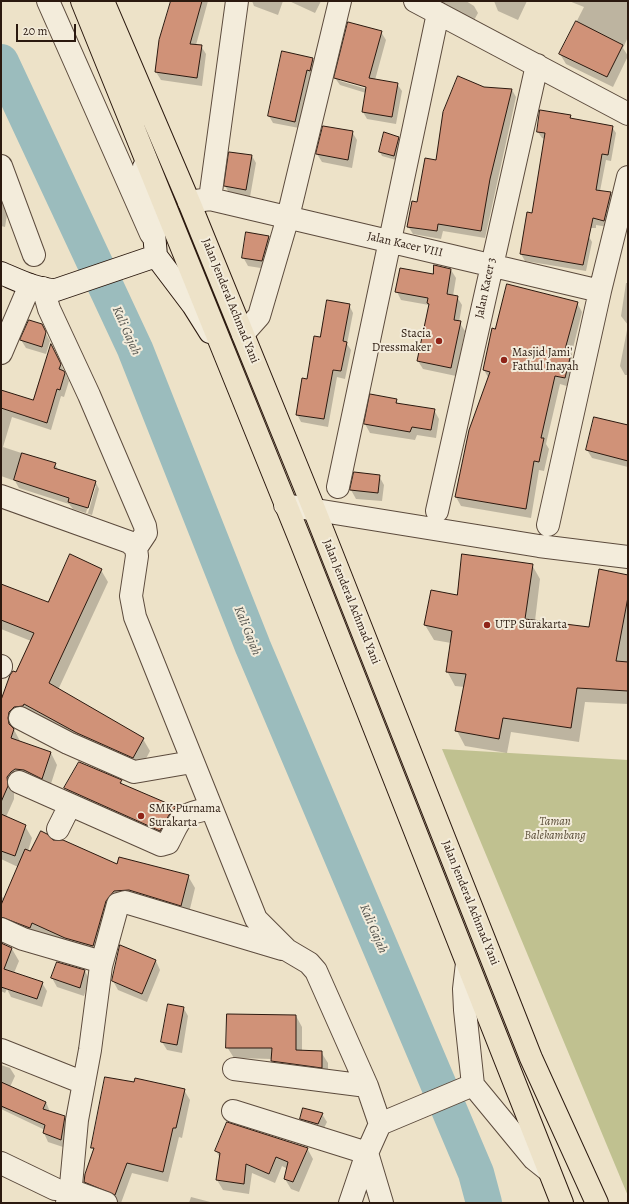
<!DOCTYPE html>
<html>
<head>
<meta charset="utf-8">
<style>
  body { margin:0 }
  #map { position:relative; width:629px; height:1204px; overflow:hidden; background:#ede2c8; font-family:Alegreya,serif }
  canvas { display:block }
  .frame { position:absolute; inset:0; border:2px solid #2b190f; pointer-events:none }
  .scale { position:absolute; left:16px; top:24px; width:60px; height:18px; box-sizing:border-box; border:2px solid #2b190f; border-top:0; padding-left:5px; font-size:12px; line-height:14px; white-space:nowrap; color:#2b190f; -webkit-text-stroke:3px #f3ecdb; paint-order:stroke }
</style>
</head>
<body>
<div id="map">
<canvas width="629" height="1204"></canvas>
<div class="frame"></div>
<div class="scale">20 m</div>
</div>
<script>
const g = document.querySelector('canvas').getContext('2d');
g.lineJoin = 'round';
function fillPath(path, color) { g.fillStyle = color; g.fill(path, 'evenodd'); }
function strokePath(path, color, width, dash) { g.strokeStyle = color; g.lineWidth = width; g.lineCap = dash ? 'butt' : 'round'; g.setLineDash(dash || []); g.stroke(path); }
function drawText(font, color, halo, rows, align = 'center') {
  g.font = font + ' Alegreya,serif'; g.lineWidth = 4; g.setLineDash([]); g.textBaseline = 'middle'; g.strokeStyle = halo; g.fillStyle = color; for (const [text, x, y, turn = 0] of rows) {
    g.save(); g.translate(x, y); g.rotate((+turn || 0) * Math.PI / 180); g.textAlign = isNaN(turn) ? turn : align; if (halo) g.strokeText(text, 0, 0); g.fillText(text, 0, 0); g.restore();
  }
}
fillPath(new Path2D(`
  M442,749L628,760V1196Z`), '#c0c190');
fillPath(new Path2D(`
  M171,1H208L196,45L201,46L206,54L202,86L161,80L156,72Z
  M252,1H283L278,15L254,6Z
  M289,1H321L315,13Z
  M434,1H466L474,6L478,13L473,22Z
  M494,1H527L518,20L498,11Z
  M569,1H628V37L623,48L628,56L613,87L566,64L560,54L584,7Z
  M381,32L386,40L375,80L397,84L402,91L396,124L367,119L363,112L366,93L340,85L335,78ZM340,78L371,88L370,90L340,81Z
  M313,59L317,66L299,128L273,123L269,116Z
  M484,88L512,90L516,97L485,238L443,231L441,239L413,234L408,226L437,161Z
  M570,116L572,120L612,127L616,133L611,161L606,160L600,191L611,193L615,200L608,227L596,225V228H568L588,235L592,242L586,271L525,261L521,254L532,217L545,139L542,138L538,132Z
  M352,132L357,140L352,168L322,162L317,154Z
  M398,137L401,141L396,160L382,156L380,152Z
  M252,156L256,163L250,197L230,194L225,186Z
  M1,200L7,215L5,227L1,226Z
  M268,237L273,245L267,269L248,266L243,257Z
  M451,270L456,278L453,296L457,297L462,305L459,322L465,331L456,376L423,369L418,361L429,305L401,300L397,292L434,275Z
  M626,283H628V375H625L620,366L628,325L621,316Z
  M577,303L582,312L571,356L576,364L570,387L560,384L546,444L549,449L544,471L539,470L531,518L461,506L456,497L470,431L489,379L484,370L495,330Z
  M349,305L353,313L347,344L351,350L345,379L337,377L328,427L301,422L297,414L307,380Z
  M41,325L50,341L46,354L26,348L21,340Z
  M55,352L69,381L64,397L61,396L51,430L12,417L3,447L55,464L59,471L95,481L99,489L92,515L73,509L69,504L19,488L15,481L1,476V391L34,401ZM93,486H96L88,513H86Z
  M371,395L396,400L398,404L434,410L439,419L436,438L417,435L415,440L370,433L365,424Z
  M628,426V467L592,458L587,450Z
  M355,473L379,476L384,485L382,501L356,499L351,490Z
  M532,565L540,579L535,621L589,629L628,576L627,663H628V704L585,702L579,742L511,732L507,753L465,746L457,731L465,687L455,686L447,671L451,643L434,640L425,625L457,596Z
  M101,570L108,582L58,690L143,739L150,751L140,770L15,725V728L11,724L21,743L51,753L57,765L49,790L14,789V799L6,817L25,826L32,838L28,851L31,852L52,841L118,865L188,876L195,888L188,917L121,903L100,958L1,931V897L5,898L18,867L1,859V702L31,641L1,629V585L48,604Z
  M121,781L123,785L175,808L181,818L166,841L72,799L66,788Z
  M1,944L12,949L19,961L14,973L42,983L47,991L42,1007L11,997L7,989L5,993L1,991Z
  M120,947L156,961L160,970L147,1002L118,990L113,981Z
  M85,971L89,979L84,996L57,987L52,978Z
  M183,1007L188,1016L182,1053L167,1050L162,1042Z
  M296,1016L302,1027V1051L321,1052L328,1063V1078L279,1072L272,1059L234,1058L227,1047Z
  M1,1065L10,1068L15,1076L10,1087L46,1102L50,1112L64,1117L69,1125L66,1148L48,1142L44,1133L45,1130L1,1109Z
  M184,1090L190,1100L182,1138L179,1137L168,1182L132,1173L121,1203L91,1192L85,1181L94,1151L92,1147Z
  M322,1114L327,1122L322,1132L306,1127L301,1119Z
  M307,1148L313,1159L299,1192L291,1189L285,1179L288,1169L282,1166L275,1183L252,1173L249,1194L223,1190L217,1180L220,1158L216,1151Z
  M191,1197L214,1203H189Z`), '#0003');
strokePath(new Path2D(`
  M1,62L135,349L253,647L476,1173L484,1203`), '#9bbcbd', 36);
const building = new Path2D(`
  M171,1H202L190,44L202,45L197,78L155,72L159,40Z
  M576,21L623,45L607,77L559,54Z
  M348,22L382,31L369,78L398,83L392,117L362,112L366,87L334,78Z
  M282,51L313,58L310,71L307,70L295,122L268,116Z
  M458,76L484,87L512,89L490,179L481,231L438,224L437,231L407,227L412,201L417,202L425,158L436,160L443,112Z
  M540,110L571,115L570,118L613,126L608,155L602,154L596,190L611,192L604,221L593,218L583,265L520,254L527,212L532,213L545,133L537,132Z
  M323,126L353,131L348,160L316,154Z
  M384,132L399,137L394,156L379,152Z
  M229,152L252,155L246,190L224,186Z
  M246,232L269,236L262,261L242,258Z
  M434,265L451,269L447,294L458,296L454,320L461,321L451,368L417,361L429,304L427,303L428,298L395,292L400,268L433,274Z
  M507,284L578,302L564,353L571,354L565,378L555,376L541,438H544L539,462L534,461L526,509L455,497L469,430L490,372L483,370L492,328L495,329Z
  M327,300L350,304L343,341L347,342L341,371L333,370L324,419L296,415L302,378L307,379L314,336L320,337Z
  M29,320L42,324L46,332L42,347L20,340Z
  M51,344L61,364L59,369L64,371L65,373L60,390L57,389L47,423L1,408V390L33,400Z
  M370,394L397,399L396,403L435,409L431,430L412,427L410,432L364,424Z
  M594,417L628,425V461L586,450Z
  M22,453L56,463L54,468L96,481L88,508L68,502L69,498L14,480Z
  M354,472L380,475L378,493L350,490Z
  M70,554L102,569L49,683L144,738L133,758L77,733L24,704L23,706L14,707L9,712L8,718L9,724L14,729L11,738L51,752L42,779L24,770L15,769L11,772L7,777L8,786L1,802V700L10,675L13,671L16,672L34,633L1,620V584L48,602Z
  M462,554L533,564L525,619L589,627L599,569L628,575V597L616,661L628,662V691L577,688L571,728L503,718L499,739L455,731L466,674L446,672L452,631L424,625L431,590L457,595Z
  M79,762L122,780L120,783L176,807L169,815L160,831L64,788Z
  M1,814L26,825L15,856L1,851Z
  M41,831L47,834L53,840H63L117,864L119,857L189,875L181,906L129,890L114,891L106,901L93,946L65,938L32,923L30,928L1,917V905L25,849L30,851Z
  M1,943L12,948L4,969L43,982L37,999L1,987Z
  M120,945L156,960L142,994L112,981Z
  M57,962L85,970L80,988L51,978Z
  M168,1004L184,1007L177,1045L161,1042Z
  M227,1014L296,1015V1050L322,1051V1068L271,1061L272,1048H226Z
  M105,1077L134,1082L135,1078L185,1089L176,1128H173L163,1172L127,1163L115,1195L84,1182L85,1174L94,1148H91Z
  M1,1082L46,1102L43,1109L65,1116L61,1140L43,1133L45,1125L1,1106Z
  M303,1108L323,1113L318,1124L300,1119Z
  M227,1122L308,1148L293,1182L284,1179L288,1162L276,1157L269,1174L246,1164L244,1184L216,1180L220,1153L215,1151Z`);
fillPath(building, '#d09278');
strokePath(building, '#2b190f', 1);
const street = new Path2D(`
  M48,1L151,234
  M415,1L628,114
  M1,166L34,255
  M210,199L237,1
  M189,202L210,199L600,291
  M43,288L49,309L89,395L145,526L146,533L136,548
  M243,334L259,316L288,217L340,1
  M1,353L30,285
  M338,487L438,13
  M1,496L129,542L136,548L137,556L131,596L135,617L256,919L287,950L309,963L316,971L367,1086L380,1124L473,1085
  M285,505L539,546L628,557
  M437,511L537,65
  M548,525L600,291L628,177
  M1,666V667
  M20,718L68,743L134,772L192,762
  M19,782L161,845L168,843C183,814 178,816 211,808
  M58,829L70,805
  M1,929L23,939L102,962
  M467,963L464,989L465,1010L473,1085L534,1159L549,1171
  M1,1050L84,1083
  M234,1069L367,1086
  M233,1111L367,1153L382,1203
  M1,1163L55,1189
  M70,1190L106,1203
  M67,1203L71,1185L77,1120L90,1050L101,966L118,904L125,902L282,949
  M350,1203L367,1153L380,1124`);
const secondary = new Path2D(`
  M144,167L153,221L156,256L193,305L210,332
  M1,273C18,280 37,290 56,290L156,256`);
const primary = new Path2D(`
  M82,1L301,542L562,1203
  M103,1L189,202L314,509L531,1058L597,1203`);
strokePath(street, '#5c4b3d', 24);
strokePath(secondary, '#2b190f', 24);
strokePath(primary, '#2b190f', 24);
strokePath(street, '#f3ecdb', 22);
strokePath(secondary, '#f3ecdb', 22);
strokePath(primary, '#ede2c8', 22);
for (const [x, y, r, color] of [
  [439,341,4,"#8f2418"],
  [504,360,4,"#8f2418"],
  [487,625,4,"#8f2418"],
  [141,816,4,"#8f2418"]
]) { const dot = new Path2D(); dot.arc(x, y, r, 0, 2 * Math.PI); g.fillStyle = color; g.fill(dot); strokePath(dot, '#f3ecdb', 1.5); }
drawText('12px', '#2b190f', '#f3ecdb', [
  ["Jalan Kacer VIII",405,245,13],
  ["Jalan Kacer 3",486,288,-78],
  ["Jalan Jenderal Achmad Yani",230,301,68],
  ["Jalan Jenderal Achmad Yani",351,602,68],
  ["Jalan Jenderal Achmad Yani",470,903,68]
]);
drawText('12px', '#2b190f', '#f3ecdb', [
  ["Stacia",431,334,"right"],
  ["Dressmaker",431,348,"right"],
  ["Masjid Jami'",512,353],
  ["Fathul Inayah",512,367],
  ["UTP Surakarta",495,625],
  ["SMK Purnama",149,809],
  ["Surakarta",149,823]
], 'left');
drawText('italic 12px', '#584b36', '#f3ecdb', [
  ["Taman",555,822],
  ["Balekambang",555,836]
]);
drawText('italic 13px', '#52524c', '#f3ecdb', [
  ["Kali Gajah",126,331,66],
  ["Kali Gajah",247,631,68],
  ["Kali Gajah",373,929,67]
]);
</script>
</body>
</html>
